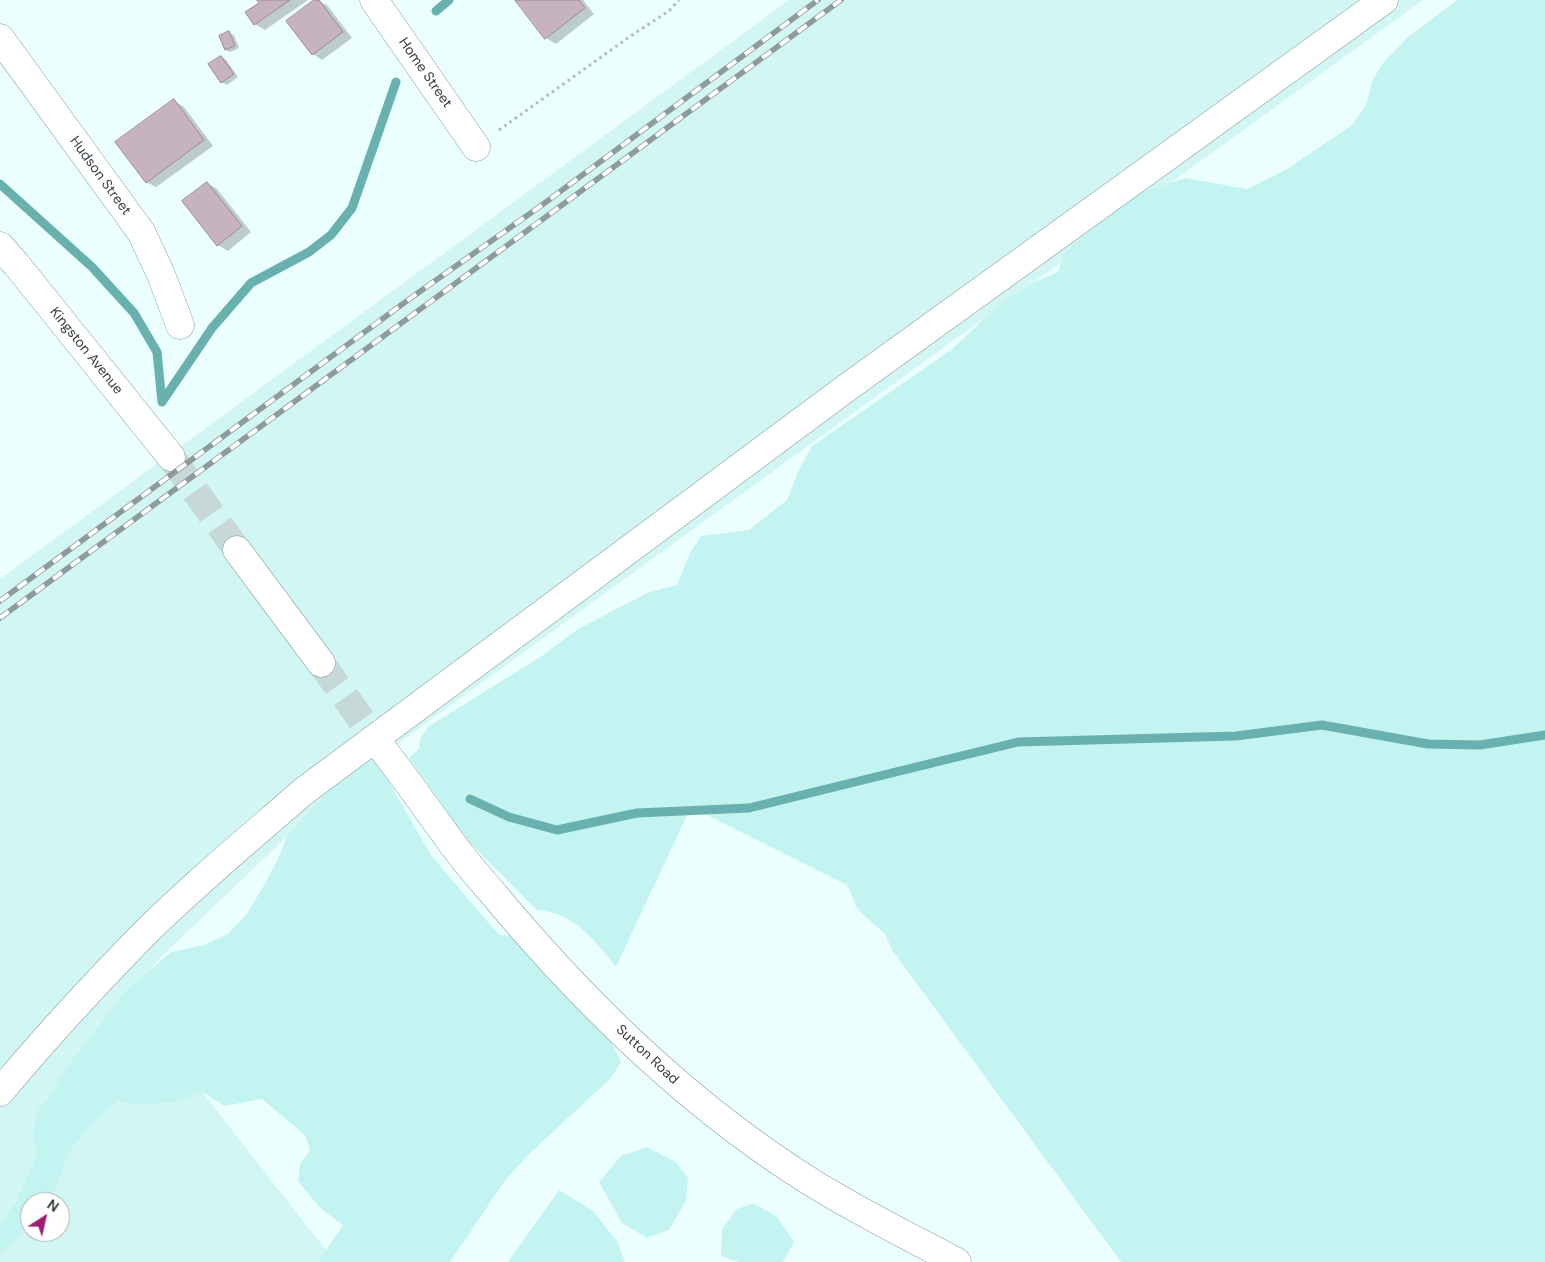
<!DOCTYPE html>
<html>
<head>
<meta charset="utf-8">
<style>
  body { margin:0 }
  #map { position:relative; width:1545px; height:1262px; overflow:hidden; background:#ebfffe; font-family:"DM Sans",sans-serif }
  canvas { display:block }
  .north { position:absolute; left:20px; top:1192px; width:50px; height:50px; box-sizing:border-box; background:#fff; border:1px solid #adb1b1; border-radius:50%; rotate:35deg; font-size:14px; font-weight:700; line-height:20px; text-align:center; color:#333d3c }
  .north::after { content:''; display:block; margin:auto; width:18px; height:22px; background:#9f1f72; clip-path:polygon(50% 0,100% 100%,50% 72%,0 100%) }
</style>
</head>
<body>
<div id="map">
<canvas width="1545" height="1262"></canvas>
<div class="north">N</div>
</div>
<script>
const g = document.querySelector('canvas').getContext('2d');
g.lineJoin = 'round';
function fillPath(path, color) { g.fillStyle = color; g.fill(path, 'evenodd'); }
function strokePath(path, color, width, dash) { g.strokeStyle = color; g.lineWidth = width; g.lineCap = dash ? 'butt' : 'round'; g.setLineDash(dash || []); g.stroke(path); }
function drawText(font, color, halo, rows, align = 'center') {
  g.font = font + ' "DM Sans",sans-serif'; g.lineWidth = 4; g.setLineDash([]); g.textBaseline = 'middle'; g.strokeStyle = halo; g.fillStyle = color; for (const [text, x, y, turn = 0] of rows) {
    g.save(); g.translate(x, y); g.rotate((+turn || 0) * Math.PI / 180); g.textAlign = isNaN(turn) ? turn : align; if (halo) g.strokeText(text, 0, 0); g.fillText(text, 0, 0); g.restore();
  }
}
fillPath(new Path2D(`
  M789,0H1423L404,739L317,808L161,957L127,996L329,1254L319,1262H0V579ZM30,1202H60V1232H30Z`), '#d2f6f4');
fillPath(new Path2D(`
  M1457,0H1545V1262H1121L892,950L885,934L858,910L847,885L691,807L616,967C593,939 575,913 537,910L468,841L409,758L419,749L421,737L429,726L539,658L578,629L649,592L677,585L690,553L701,536L749,530L787,500L798,472L812,446L951,350L1001,303L1035,282L1058,272L1064,253L1131,196L1185,178L1247,189L1287,169L1351,126L1366,105L1373,79L1384,62L1408,37Z
  M373,755L431,855L499,935L510,936L611,1041L621,1062L611,1078L527,1156L504,1182L450,1262H318L343,1225L321,1209L298,1181L300,1164L310,1150L305,1135L262,1099L224,1106L203,1092L177,1101L139,1105L118,1100C101,1115 76,1137 66,1159C60,1173 58,1190 47,1202H30V1222L10,1246L0,1254V1225L16,1202L36,1158L34,1129L38,1110L49,1097L69,1064L126,991L171,952L204,945L228,934L246,915L263,887L278,859L287,836L332,787Z
  M647,1147L676,1162L688,1178L686,1201L669,1230L647,1238L622,1223L599,1182L621,1156Z
  M559,1190L592,1210L617,1241L625,1262H508Z
  M753,1203L777,1217L794,1242L783,1262H739L721,1256L722,1229L737,1209Z`), '#c4f4f2');
fillPath(new Path2D(`
  M259,0H308L265,30L255,24L261,3Z
  M316,0L327,5L352,38L322,60L313,54Z
  M517,0H583L594,14L556,44L546,38Z
  M229,33L234,35L239,48L230,52L226,50Z
  M221,57L226,60L238,77L227,85L222,82Z
  M174,101L184,107L213,146L156,187L146,182Z
  M207,183L217,189L251,232L228,251L218,245Z`), '#0003');
strokePath(new Path2D(`
  M436,11L449,0
  M0,184L92,267L134,313L157,352L162,402
  M162,402L212,328L251,283L309,252L331,235L352,208L396,82
  M470,799L509,817L557,830L637,813L749,808L1018,742L1236,736L1322,725L1428,744L1480,745L1545,735`), '#69b1ae', 9);
const building = new Path2D(`
  M257,0H290L254,25L245,12L259,3Z
  M314,0H319L343,32L312,55L286,21Z
  M515,0H579L585,8L545,39Z
  M229,31L235,46L225,50L219,36Z
  M221,56L234,74L221,83L208,64Z
  M174,99L204,140L146,183L115,142Z
  M207,182L242,226L217,246L182,201Z`);
fillPath(building, '#c7b3bd');
strokePath(building, '#9b8992', 1);
strokePath(new Path2D(`
  M171,457L237,550
  M321,663L378,743`), '#c6d8d7', 28, [28, 14]);
const minor = new Path2D(`
  M374,0L476,147
  M0,38L141,232L160,272L180,325
  M0,246L16,264L171,457
  M237,550L321,663
  M378,743C402,773 423,804 446,835C461,857 479,877 496,897C587,1006 691,1107 811,1182C859,1212 908,1236 957,1262
  M0,1092C45,1038 94,985 143,935C193,885 250,838 304,791L845,389L1384,0`);
strokePath(minor, '#89a09f', 29);
strokePath(new Path2D(`
  M499,130L632,35L669,11L679,0`), '#abbbba', 3, [2.5, 4]);
strokePath(minor, '#fff', 28);
const rail = new Path2D(`
  M0,601L408,300L542,205L818,0
  M0,618L841,0`);
strokePath(rail, '#8d9b9a', 5.5);
strokePath(rail, '#fff', 4, [11]);
drawText('14px', '#333d3c', '#fff', [
  ["Home Street",425,73,55],
  ["Hudson Street",100,176,54],
  ["Kingston Avenue",86,351,51],
  ["Sutton Road",647,1055,43]
]);
</script>
</body>
</html>
